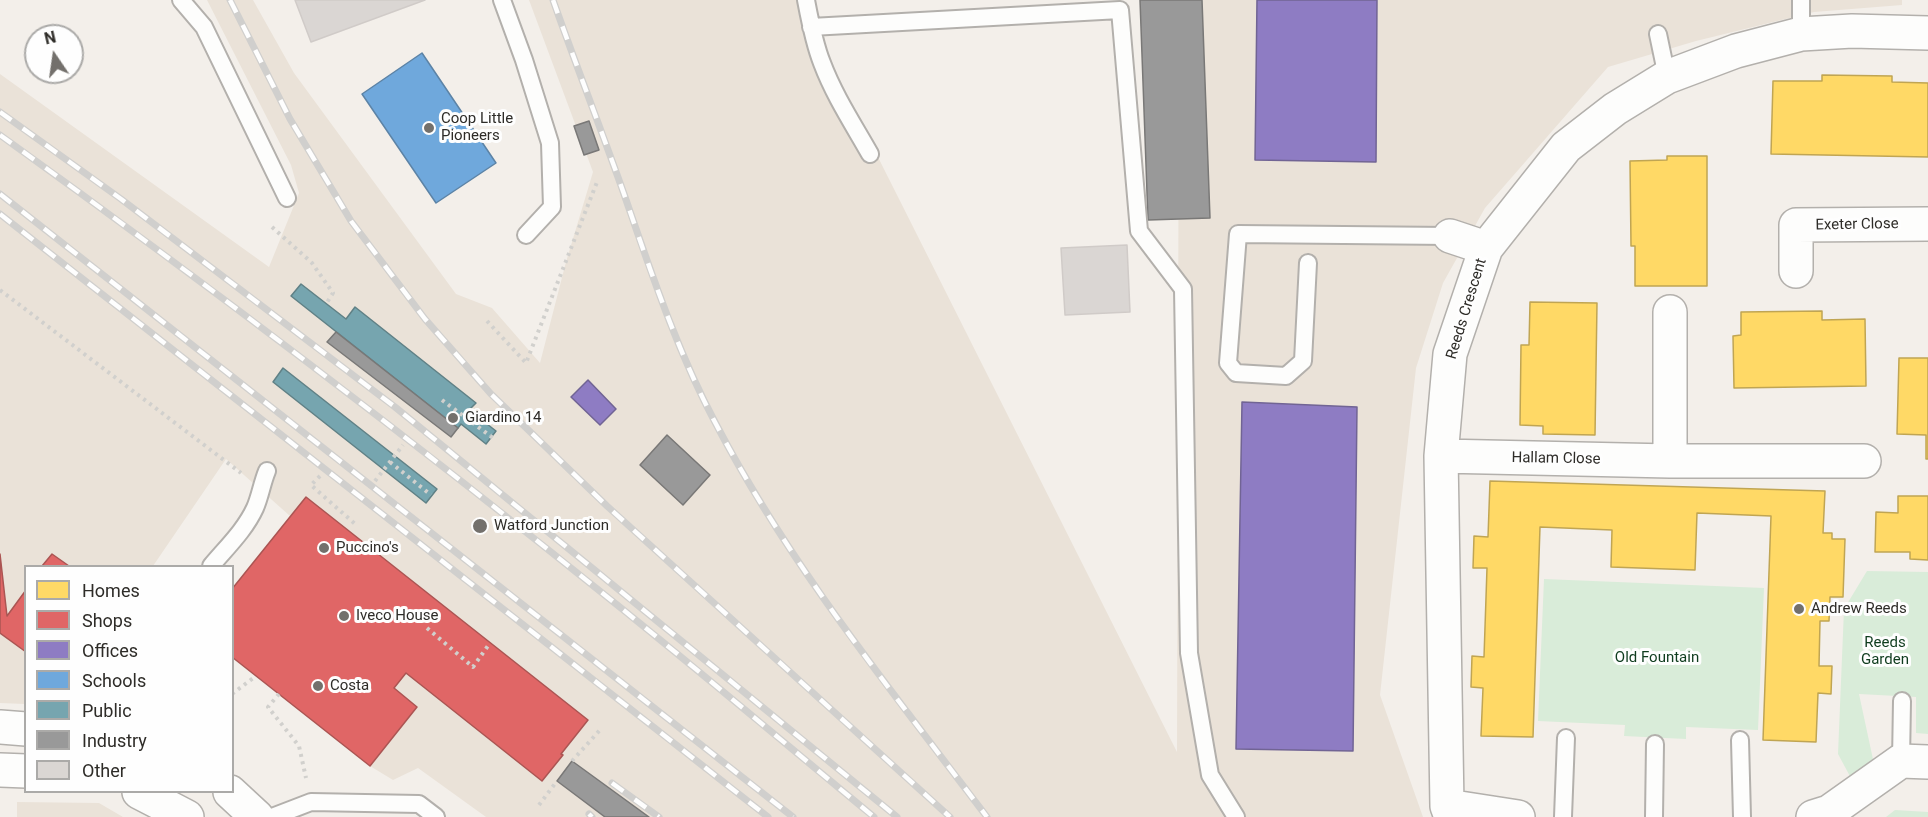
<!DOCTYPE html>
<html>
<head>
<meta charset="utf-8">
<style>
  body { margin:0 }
  #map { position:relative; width:1928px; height:817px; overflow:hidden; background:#f3efea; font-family:Roboto,sans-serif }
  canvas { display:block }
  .legend { position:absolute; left:24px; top:565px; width:210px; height:228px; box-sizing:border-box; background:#fefefe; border:2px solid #abaaa8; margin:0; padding:8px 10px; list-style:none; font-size:18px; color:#2e2c28 }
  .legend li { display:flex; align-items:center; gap:12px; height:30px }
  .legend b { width:30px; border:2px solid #abaaa8 }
  .north { position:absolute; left:24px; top:24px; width:60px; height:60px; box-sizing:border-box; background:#fefefe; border:2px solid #abaaa8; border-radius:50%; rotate:347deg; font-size:16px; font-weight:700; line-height:24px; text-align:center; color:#2e2c28 }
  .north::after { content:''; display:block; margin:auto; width:21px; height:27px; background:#73706c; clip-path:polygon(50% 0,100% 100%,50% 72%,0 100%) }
</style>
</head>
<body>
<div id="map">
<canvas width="1928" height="817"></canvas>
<ul class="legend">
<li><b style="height:16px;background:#ffd966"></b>Homes</li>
<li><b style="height:16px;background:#e06666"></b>Shops</li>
<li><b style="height:16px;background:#8e7cc3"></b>Offices</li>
<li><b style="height:16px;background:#6fa8dc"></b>Schools</li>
<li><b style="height:16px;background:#76a5af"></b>Public</li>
<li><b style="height:16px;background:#999"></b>Industry</li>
<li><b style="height:16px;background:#dad6d3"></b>Other</li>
</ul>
<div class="north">N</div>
</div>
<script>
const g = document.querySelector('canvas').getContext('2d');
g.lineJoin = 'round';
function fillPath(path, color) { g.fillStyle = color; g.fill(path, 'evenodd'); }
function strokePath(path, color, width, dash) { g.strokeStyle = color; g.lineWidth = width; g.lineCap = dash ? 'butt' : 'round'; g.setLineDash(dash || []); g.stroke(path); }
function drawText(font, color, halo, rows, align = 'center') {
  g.font = font + ' Roboto,sans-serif'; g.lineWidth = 6; g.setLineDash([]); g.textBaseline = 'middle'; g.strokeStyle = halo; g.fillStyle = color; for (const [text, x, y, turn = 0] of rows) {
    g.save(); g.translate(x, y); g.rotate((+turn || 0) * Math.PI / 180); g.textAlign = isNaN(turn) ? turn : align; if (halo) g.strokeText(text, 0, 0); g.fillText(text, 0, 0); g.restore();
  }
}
fillPath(new Path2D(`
  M207,0H253L294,73L456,294L492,308L540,363L566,262L593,172L529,0H799L1177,752L1179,0H1902V5L1814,12L1696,41L1608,67L1485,208L1443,283L1416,368L1380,695L1423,817H486L418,768L393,780L370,766L233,657V589L290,516L226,459L153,566H26L25,704L0,703V74L269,267L299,193L291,165Z
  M17,802L99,803L123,817H17Z`), '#eae2d8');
fillPath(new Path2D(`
  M1867,571L1928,572V734L1916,733V697L1859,694L1874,764L1852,780L1838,754L1844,609Z
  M1544,579L1764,588L1758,730L1686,727V739L1624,736L1625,725L1538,721Z
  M1895,810L1928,812V817H1886Z`), '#d9ecd9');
const homes = new Path2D(`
  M1822,75L1892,76V82L1928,83V157L1771,154L1773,81H1822Z
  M1667,156H1707V286H1635V246H1631L1630,161L1667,160Z
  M1530,302L1597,303L1595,435L1543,434V426L1520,425L1521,345H1529Z
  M1822,311V320L1865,319L1866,386L1734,388L1733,336L1741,335V312Z
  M1899,358H1928V459H1926V435L1897,434Z
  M1490,481L1825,491L1823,533H1832V539H1845L1843,597H1830L1829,621H1820L1819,666H1832L1831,694L1818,693L1816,742L1763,740L1771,516L1697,513L1695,570L1611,567L1612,530L1540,527L1533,737L1481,736L1483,688L1471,687L1472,656L1484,657L1487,568H1473L1474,536L1488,537Z
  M1898,496H1928V560L1910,559V552H1875L1876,512L1898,513Z`);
fillPath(homes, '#ffd966');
strokePath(homes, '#c0a553', 1.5);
const shops = new Path2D(`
  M306,497L588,720L561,754L563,755L542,781L406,673L394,688L417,707L370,766L232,657V589Z
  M0,554L7,616L26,590V652L0,633Z
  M52,554L69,566H42Z`);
fillPath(shops, '#e06666');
strokePath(shops, '#ab5553', 1.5);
const offices = new Path2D(`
  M1257,0H1377L1376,162L1255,160Z
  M588,380L616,409L600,425L571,397Z
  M1242,402L1357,407L1353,751L1236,749Z`);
fillPath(offices, '#8e7cc3');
strokePath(offices, '#716494', 1.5);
const schools = new Path2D(`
  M422,53L496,163L436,203L362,94Z`);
fillPath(schools, '#6fa8dc');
strokePath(schools, '#5c83a6', 1.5);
const public = new Path2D(`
  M301,284L346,319L355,307L476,403L469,410L496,431L486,444L461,424L458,428L291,296Z
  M283,368L437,489L426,503L273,382Z`);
fillPath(public, '#76a5af');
strokePath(public, '#608186', 1.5);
const industry = new Path2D(`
  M1140,0H1202L1210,218L1148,220Z
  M589,121L599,150L584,155L574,126Z
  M336,332L458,428L451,437L327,342Z
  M667,435L710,475L683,505L640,465Z
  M572,761L649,817H605L557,781Z`);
fillPath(industry, '#999');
strokePath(industry, '#797877', 1.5);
const building = new Path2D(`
  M295,0H425L311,42Z
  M1127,245L1130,312L1065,315L1061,248Z`);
fillPath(building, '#dad6d3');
strokePath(building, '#d0cbc8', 1.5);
const service = new Path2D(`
  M181,0L204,27L287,198
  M502,0L524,60L550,143L552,207L526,235
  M806,0C810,21 814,43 822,63C834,95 853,124 870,154
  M1801,0V34
  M811,27L1120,10L1139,231L1183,289L1189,653L1210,775L1236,817
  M1658,34L1667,77
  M1308,263L1303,361L1286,376L1236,373L1228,363L1238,234L1450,236
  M211,566C226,548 245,530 255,508C260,497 262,483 267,471
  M1740,740L1742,817
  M1901,761L1902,701
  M272,817L311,802L419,804L436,817
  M1563,817L1566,738
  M1654,817L1655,744`);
const minor = new Path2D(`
  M1450,236L1486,248
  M1796,271V225L1928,224
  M1670,312V461
  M1441,456L1670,461H1864
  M1447,806L1518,817
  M1451,817L1447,806L1441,456L1450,354L1486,248L1566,147L1615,109L1667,77L1736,51L1801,34L1852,31L1928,33
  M1813,817L1829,812L1901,761L1928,762`);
const tertiary = new Path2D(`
  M0,727L26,729
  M0,770L26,771
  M139,792L187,817
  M230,792L257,817`);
strokePath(service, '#b3b0ac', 20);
strokePath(minor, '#b3b0ac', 36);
strokePath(tertiary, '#b3b0ac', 36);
strokePath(new Path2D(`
  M272,227L312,263L333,293L326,304
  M0,290L241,473
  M487,321L526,363L597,182
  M442,400L493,438L490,435
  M390,462L431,495
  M320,476L311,485L355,524
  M375,481L403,445
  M427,628L473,667L490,643
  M232,694L256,676
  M279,694L268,707L299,746L306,778
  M572,761L600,730
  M539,805L557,781`), '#d1d0cd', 4, [3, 4.5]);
strokePath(service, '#fdfdfc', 16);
strokePath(minor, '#fdfdfc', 33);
strokePath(tertiary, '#fdfdfc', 33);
const rail = new Path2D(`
  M230,0L290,119L351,221L425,319L491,394L607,506L950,817
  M553,0C576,65 601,129 624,194C651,272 677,351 716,424C790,566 891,690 987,817
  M0,112L121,199L395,407L897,817
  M0,135C210,286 415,442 616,604C703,674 788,746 874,817
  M0,194L793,817
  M0,214L768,817
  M612,783L659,817
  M589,814L592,817`);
strokePath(rail, '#d0cfcd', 7);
strokePath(rail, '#fefefe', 4.5, [14]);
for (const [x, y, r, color] of [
  [429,128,6,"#73706c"],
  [453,418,6,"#73706c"],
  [480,526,8,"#73706c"],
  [324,548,6,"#73706c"],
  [1799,609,6,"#73706c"],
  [344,616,6,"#73706c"],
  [318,686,6,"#73706c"]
]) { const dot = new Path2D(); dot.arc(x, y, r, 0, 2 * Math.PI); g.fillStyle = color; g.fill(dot); strokePath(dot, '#fefefe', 2); }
drawText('15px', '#2e2c28', '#fefefe', [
  ["Coop Little",441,119],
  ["Pioneers",441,136],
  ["Giardino 14",465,418],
  ["Watford Junction",494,526],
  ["Puccino's",336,548],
  ["Andrew Reeds",1811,609],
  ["Iveco House",356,616],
  ["Costa",330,686]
], 'left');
drawText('15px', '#2e2c28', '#fefefe', [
  ["Exeter Close",1857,225,-1],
  ["Reeds Crescent",1467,309,-73],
  ["Hallam Close",1556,459,1]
]);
drawText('15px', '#0f3c1e', '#fefefe', [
  ["Reeds",1885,643],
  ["Garden",1885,660],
  ["Old Fountain",1657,658]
]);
</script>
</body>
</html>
